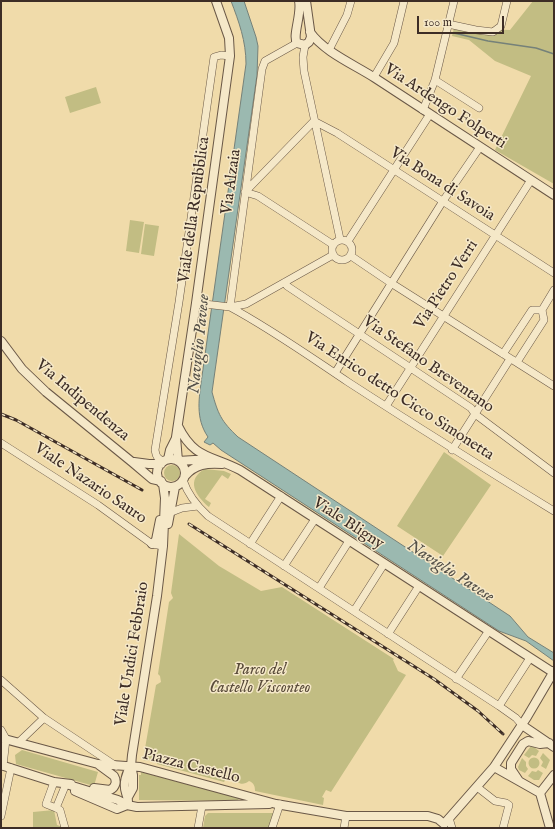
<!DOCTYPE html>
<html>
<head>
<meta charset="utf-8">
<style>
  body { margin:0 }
  #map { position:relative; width:555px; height:829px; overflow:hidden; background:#f0dbaa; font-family:"IM FELL English",serif }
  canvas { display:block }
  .frame { position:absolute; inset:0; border:2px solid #3d2d26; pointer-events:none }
  .scale { position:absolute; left:417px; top:16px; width:87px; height:18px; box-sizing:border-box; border:2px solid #3d2d26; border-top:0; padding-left:5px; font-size:12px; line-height:14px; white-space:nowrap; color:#3d2d26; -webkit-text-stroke:3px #f5e8c8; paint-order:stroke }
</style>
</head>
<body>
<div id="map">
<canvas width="555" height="829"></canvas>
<div class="frame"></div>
<div class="scale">100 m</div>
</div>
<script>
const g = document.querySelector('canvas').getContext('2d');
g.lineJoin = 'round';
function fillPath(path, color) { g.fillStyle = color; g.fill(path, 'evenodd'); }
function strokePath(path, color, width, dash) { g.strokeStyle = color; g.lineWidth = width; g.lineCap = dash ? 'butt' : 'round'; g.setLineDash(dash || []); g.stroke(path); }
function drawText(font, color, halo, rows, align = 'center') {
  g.font = font + ' "IM FELL English",serif'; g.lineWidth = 3; g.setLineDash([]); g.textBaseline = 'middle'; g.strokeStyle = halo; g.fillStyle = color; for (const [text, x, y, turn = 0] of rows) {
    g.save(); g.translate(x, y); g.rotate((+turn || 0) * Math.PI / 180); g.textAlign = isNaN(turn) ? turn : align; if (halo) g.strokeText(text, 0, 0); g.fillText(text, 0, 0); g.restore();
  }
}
fillPath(new Path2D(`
  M533,1H554V184L495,150L531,76L495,61L469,40L452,36L455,24L481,29L510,30Z
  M96,87L101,103L70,113L65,97Z
  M130,220L144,222L139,253L126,251Z
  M145,224L159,226L154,256L141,254Z
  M444,452L491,485L443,556L397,526Z
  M164 473a8 8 0 1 1 16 0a8 8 0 1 1-16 0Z
  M205,469L224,471L231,474L228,479L222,475L205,499L211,503L209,507C196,496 185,480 205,469Z
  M179,534L219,566L261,591L282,587L394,659L393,660L398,671L406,675L331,792L326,790L322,797L324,798L323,805L255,791C255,786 254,783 249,781C243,786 237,784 234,777L226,779L224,782L157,764V760L153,758L148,761L143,760L156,685L161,682L160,676L158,674L169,602L173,598L171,593Z
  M531,746L534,747L539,751L536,756L532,755L529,758L524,755Z
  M22,750L98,772L94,786L16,764L15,755Z
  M543,753L550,760L546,769L541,766L543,762L540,758Z
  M528.5 763a5.5 5.5 0 1 1 11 0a5.5 5.5 0 1 1-11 0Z
  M522,758L526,762V766L528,769L525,773L519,770L518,767Z
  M538,770L543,773L539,780H534L528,776L532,771L536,772Z
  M141,772L238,798L239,799L237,801L139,800V775H141Z
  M54,810L57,825L63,827V828H33V812Z
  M208,813H275L269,828H203L205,816Z`), '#c2bd83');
const water = new Path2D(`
  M231,1H244L256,37L258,46L257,75L212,392C218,414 221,421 238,437L510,616L528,637L554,653V661L526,641L499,631L221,450L213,443L210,445L204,442L208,437C195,418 199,398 202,376L246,64C246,41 239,22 231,1Z`);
fillPath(water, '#9bb9b0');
strokePath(water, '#758179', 1);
strokePath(new Path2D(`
  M454,33L488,41L536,48L554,54`), '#758179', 1.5);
const minor = new Path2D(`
  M448,24L476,30L493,32L501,26L507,1
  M305,45L303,57L304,71L340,239
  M329,50L347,15L351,1
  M374,77L394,43L404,1
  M435,80L479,108
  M423,110L435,80L454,1
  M245,192L314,121L337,133L413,182L554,273
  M245,192L258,196L332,244
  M332 250a10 10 0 1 1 20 0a10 10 0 1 1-20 0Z
  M348,241L430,114
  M351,256L391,283L554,386
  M285,282L287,286L471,408L475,414L554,473
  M196,303L230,307L246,304L333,255
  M230,307C271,329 309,356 348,382C416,426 485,469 554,511
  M230,307L262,69L265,61L297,43
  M503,354L532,310H542
  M517,362L544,320L542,310L554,290
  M335,373L443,201L480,147
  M386,406L531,180
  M1,443L98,505L152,544L163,546
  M452,450L510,359
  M164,461C157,459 156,456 155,450L179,302L214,57L221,55L230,56
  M183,480C188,495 197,506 208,516L499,706L516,718L522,725
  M169,513L182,508L198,506
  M250,544L281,496
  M284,566L315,519
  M319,588L349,541
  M354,611L384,564
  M388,634L419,586
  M456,679L488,632
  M1,680L44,718L116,766
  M499,706L530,658
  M1,730L6,739L3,766
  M19,742L44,718
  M54,782L46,804L56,808L66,784
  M477,787L495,801L506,803L509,805L503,828
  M56,808L60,810L65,828
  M1,816L11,768
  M449,818L452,828
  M198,828L202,806
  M272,828L280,804
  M344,828L346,816`);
const tertiary = new Path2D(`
  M299,1C302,14 292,36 297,43L305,45L309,42L311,37L306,1
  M310,32C324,52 355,65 375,78C435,117 495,156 554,195
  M1,341L22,369L46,392L132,462L152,479L161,481
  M178,426C194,459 211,455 240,470L554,673
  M168,459L170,450L176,438
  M157 473a14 14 0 1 1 28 0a14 14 0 1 1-28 0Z
  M178,461L176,437L196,303L230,56L229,38L216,1
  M178,461L211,459
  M134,462L149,464H161
  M185,476C195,464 207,463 222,464
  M168,524L175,487
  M152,544L156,540L160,520
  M522,725L554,747
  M1,738L98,764L140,767L276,804L346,816H428L438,819L444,824L494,767L527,717L554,671
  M1,765L54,782L71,784
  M494,767L540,793
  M519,781L511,769V763L523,744L528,741L540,744L549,743
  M66,784L118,800L127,805L137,807L269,804
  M94,788L110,790C116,787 117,781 114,776L99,765
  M75,791L117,809L127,805
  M540,793L550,828
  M540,793L554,775
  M128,797L133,788V775L131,766L132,755L157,596L163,546L165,498L163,484
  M128,802C128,798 127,797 126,793C123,784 126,773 131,766`);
strokePath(minor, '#6a5847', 8);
strokePath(tertiary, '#6a5847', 10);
strokePath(minor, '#f5e8c8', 7);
strokePath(tertiary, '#f5e8c8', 8);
const rail = new Path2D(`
  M1,414L16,420L142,490
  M189,524L434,679L478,711L503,734`);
strokePath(rail, '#3d2d26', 3);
strokePath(rail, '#f5e8c8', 1.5, [4.5]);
drawText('16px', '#3d2d26', '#f5e8c8', [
  ["Via Ardengo Folperti",445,107,33],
  ["Via Alzaia",232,182,-82],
  ["Via Bona di Savoia",442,185,33],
  ["Viale della Repubblica",195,210,-82],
  ["Via Pietro Verri",447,285,-57],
  ["Via Stefano Breventano",428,365,35],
  ["Via Enrico detto Cicco Simonetta",399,397,33],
  ["Via Indipendenza",82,401,40],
  ["Viale Nazario Sauro",90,484,34],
  ["Viale Bligny",348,524,33],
  ["Viale Undici Febbraio",133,654,-81],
  ["Piazza Castello",191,767,14]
]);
drawText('italic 16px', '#584a39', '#f5e8c8', [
  ["Parco del",260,671],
  ["Castello Visconteo",260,689]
]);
drawText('italic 17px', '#545048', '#f5e8c8', [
  ["Naviglio Pavese",200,344,-84],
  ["Naviglio Pavese",450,572,33]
]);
</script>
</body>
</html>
